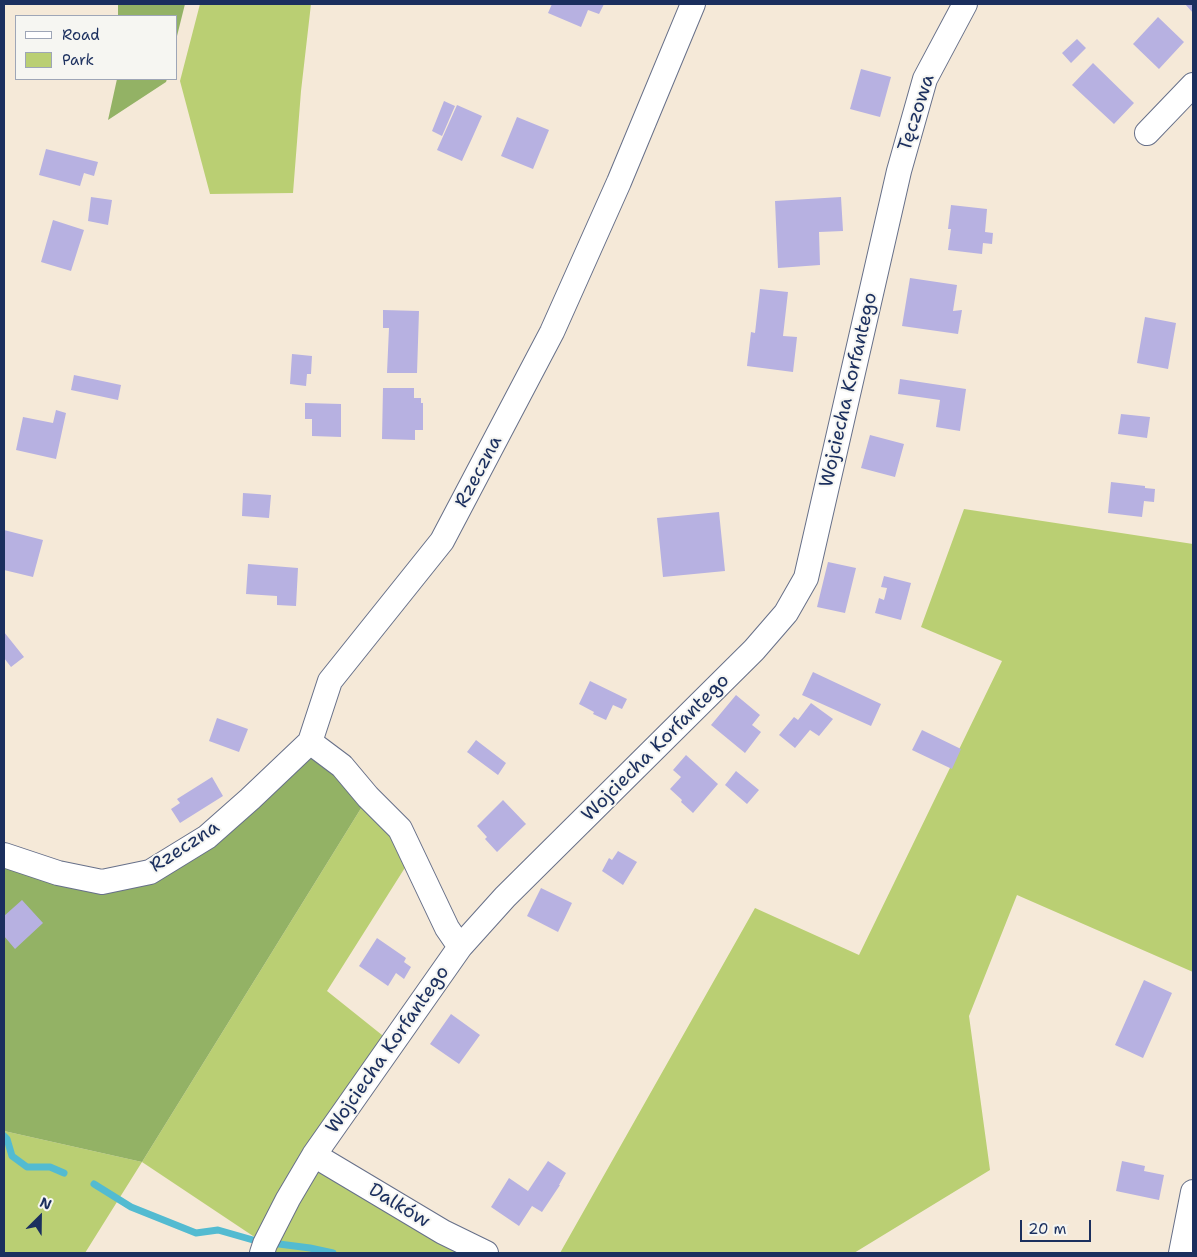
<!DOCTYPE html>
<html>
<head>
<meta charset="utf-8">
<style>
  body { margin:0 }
  #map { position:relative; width:1197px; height:1257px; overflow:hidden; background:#f5e9d8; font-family:"Shantell Sans",sans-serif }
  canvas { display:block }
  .frame { position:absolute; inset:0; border:5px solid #1b2f5e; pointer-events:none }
  .legend { position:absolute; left:15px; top:15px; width:162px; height:65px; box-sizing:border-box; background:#f6f6f2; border:1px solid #9ea6b7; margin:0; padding:6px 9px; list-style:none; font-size:15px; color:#1b2f5e }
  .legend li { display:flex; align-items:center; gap:10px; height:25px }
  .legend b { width:25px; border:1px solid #9ea6b7 }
  .north { position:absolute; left:15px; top:1192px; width:50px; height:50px; -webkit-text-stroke:4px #f6f6f2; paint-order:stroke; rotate:23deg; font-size:14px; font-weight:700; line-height:20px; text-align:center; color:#1b2f5e }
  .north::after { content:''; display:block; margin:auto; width:18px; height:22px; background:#1b2f5e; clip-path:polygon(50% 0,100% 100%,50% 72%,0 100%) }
  .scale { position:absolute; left:1020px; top:1220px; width:71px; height:22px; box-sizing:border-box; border:2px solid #1b2f5e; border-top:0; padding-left:6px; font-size:15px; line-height:18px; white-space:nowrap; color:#1b2f5e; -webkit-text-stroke:4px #f6f6f2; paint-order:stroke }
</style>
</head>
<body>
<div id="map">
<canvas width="1197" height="1257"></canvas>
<div class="frame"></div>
<ul class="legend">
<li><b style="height:6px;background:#fff"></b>Road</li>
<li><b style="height:14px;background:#bacf73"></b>Park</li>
</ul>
<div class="north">N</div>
<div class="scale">20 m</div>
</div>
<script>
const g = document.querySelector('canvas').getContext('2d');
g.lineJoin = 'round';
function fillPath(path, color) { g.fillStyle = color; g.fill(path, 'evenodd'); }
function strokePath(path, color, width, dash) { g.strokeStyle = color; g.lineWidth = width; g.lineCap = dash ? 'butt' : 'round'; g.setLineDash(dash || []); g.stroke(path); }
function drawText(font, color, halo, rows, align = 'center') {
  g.font = font + ' "Shantell Sans",sans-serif'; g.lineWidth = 4; g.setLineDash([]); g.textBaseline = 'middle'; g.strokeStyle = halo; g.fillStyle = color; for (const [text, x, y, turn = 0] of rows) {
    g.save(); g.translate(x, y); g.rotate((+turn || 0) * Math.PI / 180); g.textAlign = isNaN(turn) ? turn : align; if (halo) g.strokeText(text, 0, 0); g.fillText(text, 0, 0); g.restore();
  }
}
fillPath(new Path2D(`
  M200,4H311L301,91L293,193L210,194L180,81Z
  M964,509L1193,544V972L1017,895L969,1016L990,1170L854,1253H560L755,908L859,955L1002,661L921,627Z
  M368,797L413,855L327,991L392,1043L314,1155L486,1253H262L265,1244L142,1162L85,1253H4V1131L142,1162Z`), '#bacf73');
fillPath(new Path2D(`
  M118,4H185L176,40V16H118Z
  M117,79H167L166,82L108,120Z
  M310,742L368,797L142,1162L4,1131V855L58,873L150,872Z`), '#93b265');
strokePath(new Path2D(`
  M4,1136L7,1139L12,1156L27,1167H50L64,1173
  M94,1184L131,1207L196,1233L218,1230L253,1240
  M279,1244L310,1248L333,1253`), '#53bbd1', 7);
fillPath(new Path2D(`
  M552,4H604L599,14L588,10L581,27L548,13Z
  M1185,4H1193V13Z
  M1158,17L1184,42L1159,69L1133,44Z
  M1077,39L1086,48L1071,63L1062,53Z
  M1093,63L1134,103L1114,124L1072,85Z
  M861,69L891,77L880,117L850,109Z
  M444,101L455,106L442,136L432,131Z
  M457,105L482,116L462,161L437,150Z
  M517,117L549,130L533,169L501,156Z
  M46,149L98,162L94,176L84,173L80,186L39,175Z
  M91,197L112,200L108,225L88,221Z
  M841,197L843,231L819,232L820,265L778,268L775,201Z
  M951,205L987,209L985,232L993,233L992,244L983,243L982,254L948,250L951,229H948Z
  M53,220L84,230L71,271L41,262Z
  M910,278L957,285L953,311L962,310L958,334L902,326Z
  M760,289L788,292L783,336L797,337L793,372L747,366L751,332L755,333Z
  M383,310L419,311L417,373H387L389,328H383Z
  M1145,317L1176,323L1168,369L1137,363Z
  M292,354L312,356L311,374H307L306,386L290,384Z
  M74,375L121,385L118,400L71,390Z
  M900,379L966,389L960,431L936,427L940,400L898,394Z
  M383,388H414V398H421V403H423V430H415V440L382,439Z
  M305,403L341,404V437L312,436V419H305Z
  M56,410L66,413L56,459L16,450L23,417L53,423Z
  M1121,414L1150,417L1147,438L1118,434Z
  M870,435L904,444L895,477L861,468Z
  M1111,482L1145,486V488L1155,489L1154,502L1144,501L1142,517L1108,513Z
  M243,493L271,495L269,518L242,516Z
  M719,512L725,571L663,577L657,518Z
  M4,530L43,540L33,577L4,570Z
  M828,562L856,568L845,613L817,607Z
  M248,564L298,568L296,606L277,605V596L246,594Z
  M884,576L911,583L901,620L875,613L879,598L884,600L887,588L881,587Z
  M4,632L24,657L11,667L4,658Z
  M813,672L881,704L871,726L802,695Z
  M590,681L627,699L622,709L613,705L606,720L593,714L594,712L579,704Z
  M736,695L760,715L752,725L761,732L745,753L711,725Z
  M811,703L833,719L819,736L810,730L795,748L779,735L794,717L798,720Z
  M217,718L248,729L239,752L209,741Z
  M922,730L961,749L952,769L912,750Z
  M476,740L506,763L498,775L467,752Z
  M686,755L718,784L693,813L681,802L682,800L670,789L681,777L673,770Z
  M736,771L759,790L747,804L725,785Z
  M212,777L223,796L180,823L171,809L180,803L177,799Z
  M503,800L526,824L497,852L485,839L487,837L477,826Z
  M618,851L637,862L623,885L602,871L609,858L612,860Z
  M541,888L572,903L558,932L527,916Z
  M22,900L43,923L15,949L4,936V916Z
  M377,938L406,958L404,962L411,967L404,979L396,973L388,986L359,966Z
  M1144,980L1172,993L1143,1058L1115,1045Z
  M451,1014L480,1035L459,1064L430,1044Z
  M548,1161L566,1173L559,1185H560L542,1212L532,1206L519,1226L491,1207L509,1178L528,1191Z
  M1122,1161L1145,1166L1144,1171L1164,1175L1159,1200L1116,1191Z`), '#b7b1e1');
const street = new Path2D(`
  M1147,133L1193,85
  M310,742L342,766L368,797L400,829L447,928L460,947
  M4,855L58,873L102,882L150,872L207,837L250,799L310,742L330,681L442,541L552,332L619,182L693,4
  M314,1155L443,1232L486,1253
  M262,1253L265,1244L288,1199L314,1155L460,947L505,897L754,650L786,613L806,578L899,171L925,79L965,4
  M1181,1253L1193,1192`);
strokePath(street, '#677089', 26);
strokePath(street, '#fff', 24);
drawText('19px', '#1b2f5e', '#f6f6f2', [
  ["Tęczowa",917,113,-72],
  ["Wojciecha Korfantego",849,390,-77],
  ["Rzeczna",479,472,-62],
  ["Wojciecha Korfantego",656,748,-45],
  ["Rzeczna",185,847,-33],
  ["Wojciecha Korfantego",388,1050,-55],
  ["Dalków",399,1206,31]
]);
</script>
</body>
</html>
